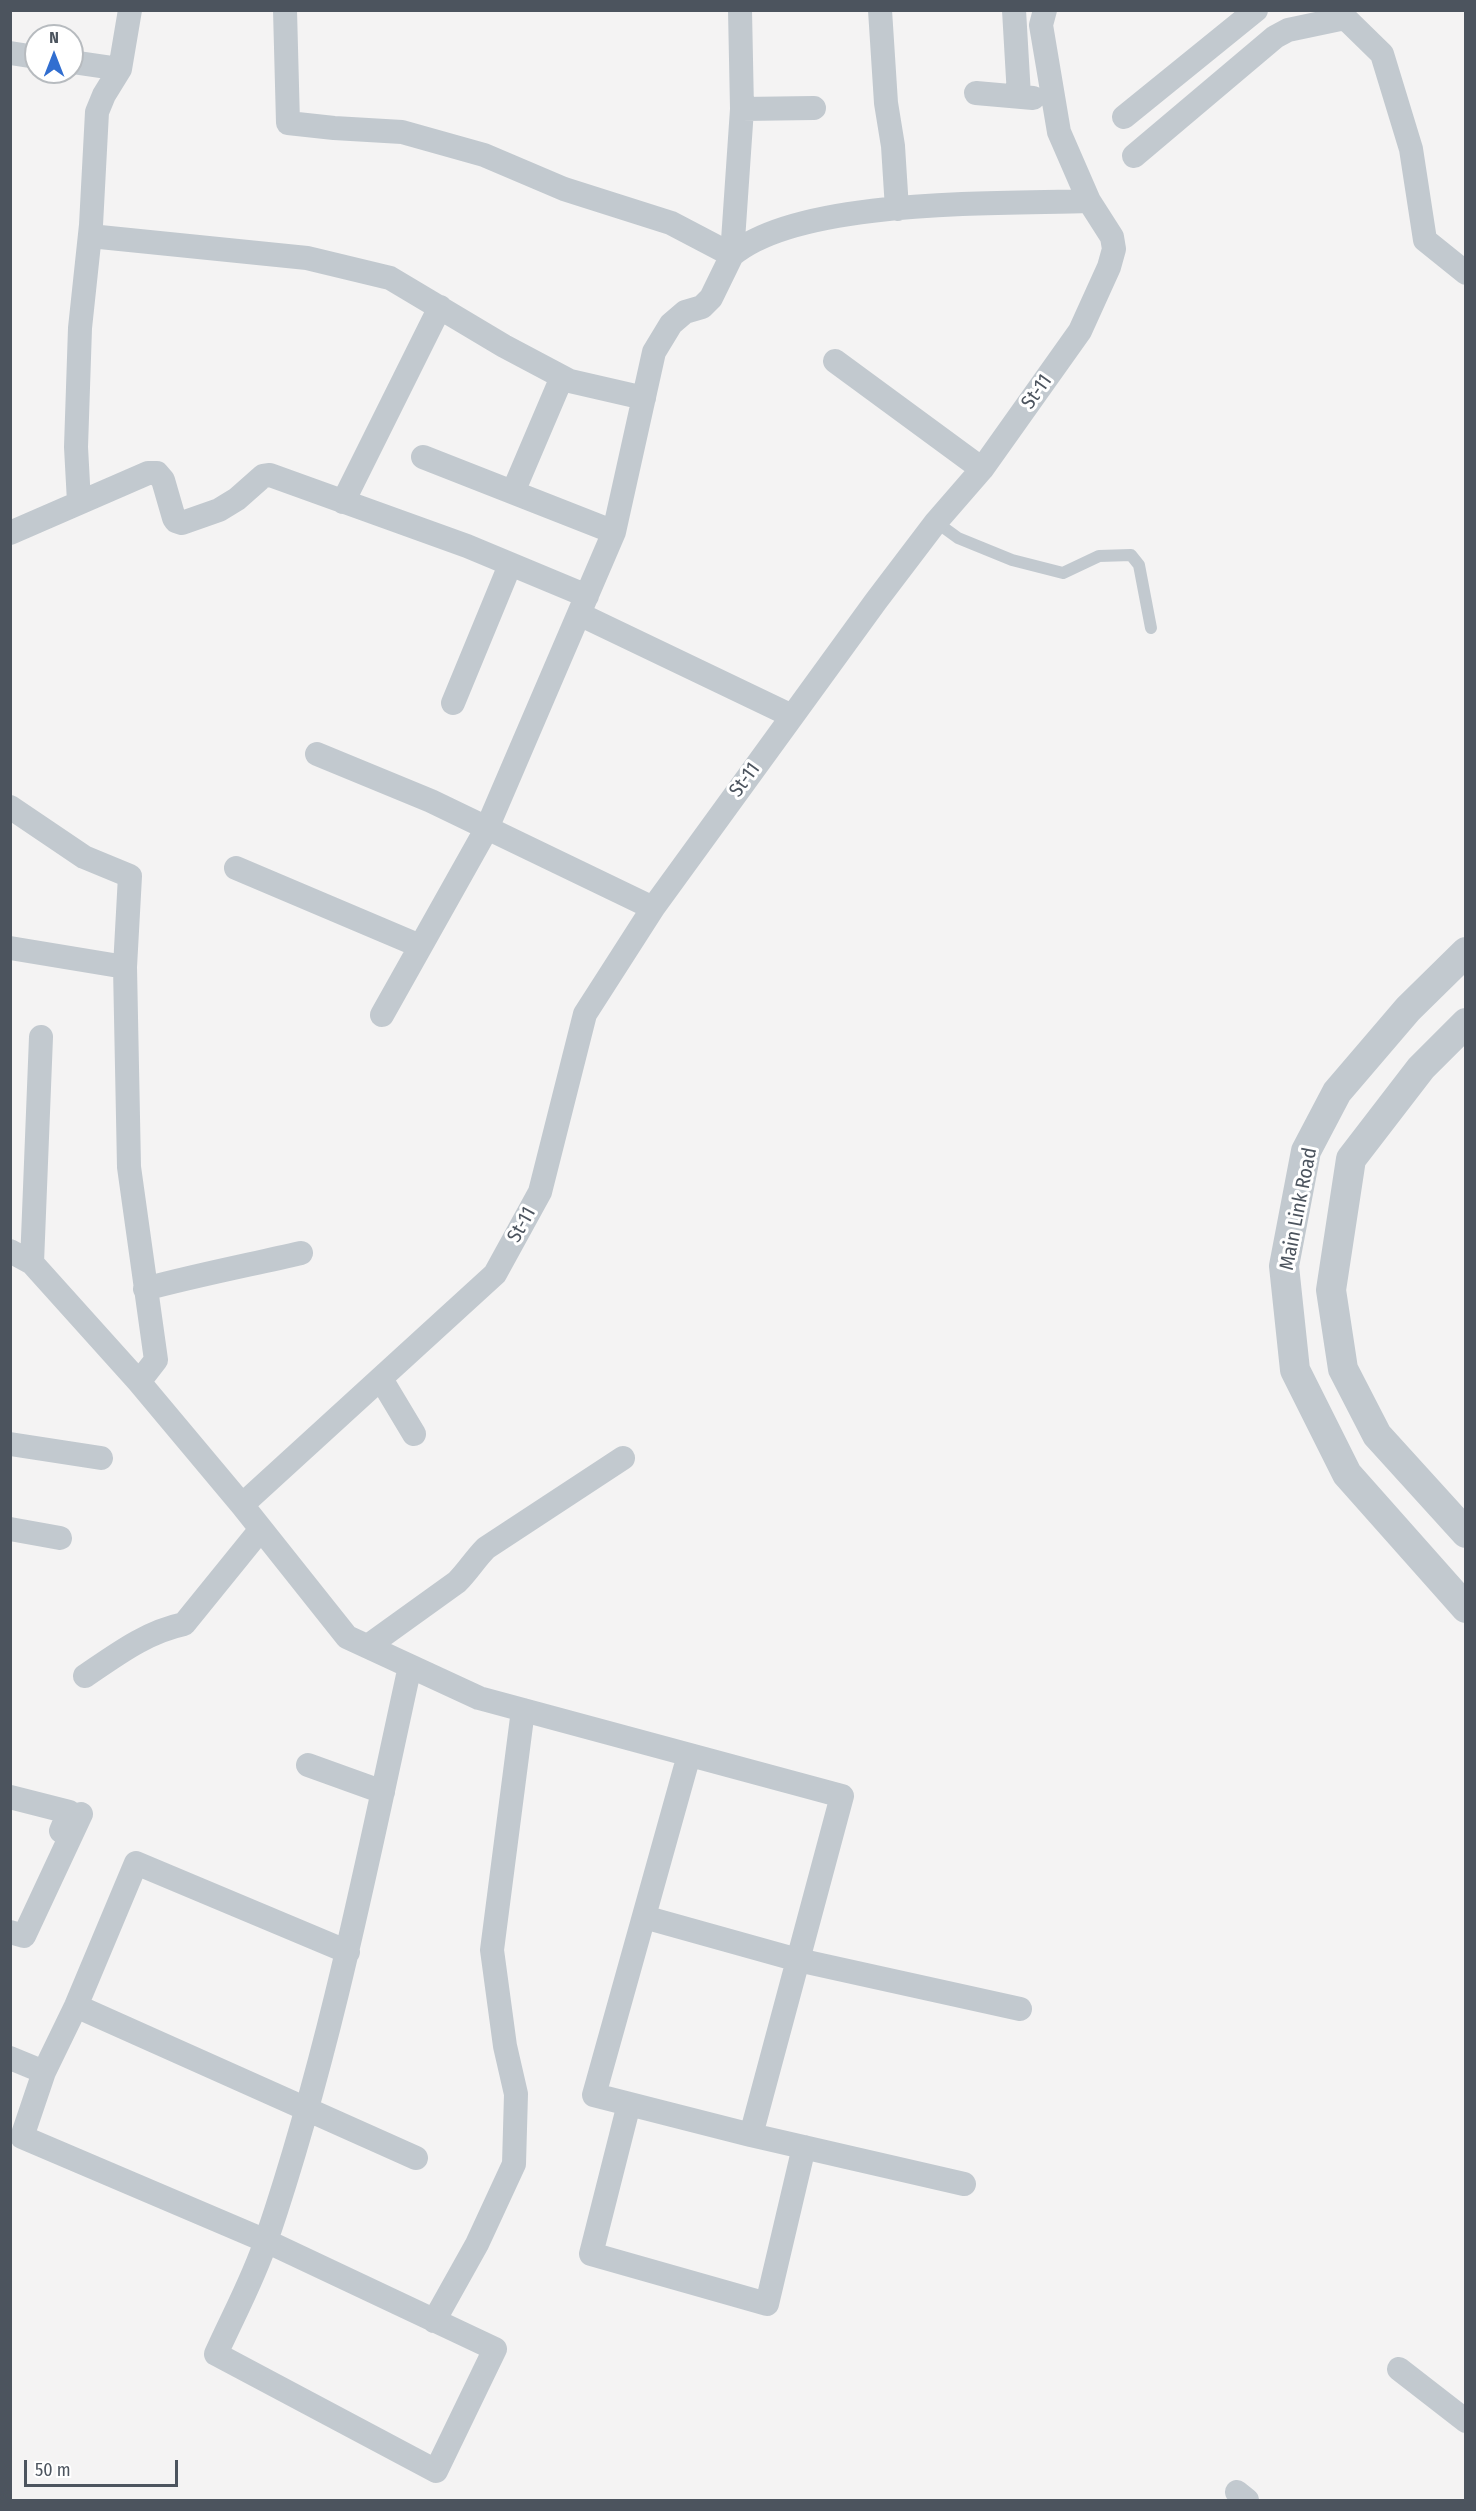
<!DOCTYPE html>
<html>
<head>
<meta charset="utf-8">
<style>
  body { margin:0 }
  #map { position:relative; width:1476px; height:2511px; overflow:hidden; background:#f4f3f3; font-family:"Fira Sans Condensed",sans-serif }
  canvas { display:block }
  .frame { position:absolute; inset:0; border:12px solid #4c545e; pointer-events:none }
  .north { position:absolute; left:24px; top:24px; width:60px; height:60px; box-sizing:border-box; background:#fff; border:2px solid #b7bbbf; border-radius:50%; rotate:0deg; font-size:16px; font-weight:700; line-height:24px; text-align:center; color:#4c545e }
  .north::after { content:''; display:block; margin:auto; width:21px; height:27px; background:#316ed0; clip-path:polygon(50% 0,100% 100%,50% 72%,0 100%) }
  .scale { position:absolute; left:24px; top:2460px; width:154px; height:27px; box-sizing:border-box; border:3px solid #4c545e; border-top:0; padding-left:8px; font-size:18px; line-height:21px; white-space:nowrap; color:#4c545e; -webkit-text-stroke:4px #fff; paint-order:stroke }
</style>
</head>
<body>
<div id="map">
<canvas width="1476" height="2511"></canvas>
<div class="frame"></div>
<div class="north">N</div>
<div class="scale">50 m</div>
</div>
<script>
const g = document.querySelector('canvas').getContext('2d');
g.lineJoin = 'round';
function strokePath(path, color, width, dash) { g.strokeStyle = color; g.lineWidth = width; g.lineCap = dash ? 'butt' : 'round'; g.setLineDash(dash || []); g.stroke(path); }
function drawText(font, color, halo, rows, align = 'center') {
  g.font = font + ' "Fira Sans Condensed",sans-serif'; g.lineWidth = 6; g.setLineDash([]); g.textBaseline = 'middle'; g.strokeStyle = halo; g.fillStyle = color; for (const [text, x, y, turn = 0] of rows) {
    g.save(); g.translate(x, y); g.rotate((+turn || 0) * Math.PI / 180); g.textAlign = isNaN(turn) ? turn : align; if (halo) g.strokeText(text, 0, 0); g.fillText(text, 0, 0); g.restore();
  }
}
strokePath(new Path2D(`
  M936,522L958,538L1012,560L1063,573L1099,556L1131,555L1139,565L1151,628`), '#c2c9cf', 12);
strokePath(new Path2D(`
  M285,10L288,123L334,128L402,132L484,155L564,189L671,223L732,255C800,198 999,204 1089,201
  M880,10L886,103L893,146L897,209
  M1014,10L1019,96
  M1337,10L1382,54L1411,149L1425,240L1466,273
  M10,53L36,57
  M72,62L120,69
  M976,93L1033,98
  M742,109L814,108
  M1124,117L1256,10
  M1134,156L1275,37L1288,30L1345,18
  M90,236L307,258L390,278L504,346L570,381L644,398
  M835,361L982,469
  M423,457L614,532
  M513,492L562,377
  M79,502L76,447L80,328L91,225L97,112L104,95L120,69L130,10
  M343,502L440,307
  M10,533L148,473H157L163,480L174,518L176,521L182,523L219,510L237,499L263,476L270,475L467,546L587,596
  M579,614L792,716
  M453,703L510,565
  M317,754L431,801L653,908
  M10,807L84,857L130,876L125,967L129,1167L156,1360L139,1382
  M236,868L420,946
  M10,948L125,967
  M382,1015L487,828L614,532L654,352L671,324L685,312L702,307L711,298L732,255L742,109L740,10
  M10,1251L32,1263L139,1382L242,1505L347,1637L479,1698L842,1796L751,2135L594,2095L689,1755
  M32,1263L41,1037
  M145,1289C197,1275 249,1265 301,1253
  M381,1379L414,1434
  M10,1444L101,1458
  M242,1505L495,1274L540,1192L585,1014L653,908L876,601L936,522L982,469L1080,331L1109,267L1114,249L1112,237L1089,201L1059,132L1041,25L1045,10
  M10,1529L60,1538
  M368,1646L457,1582C468,1571 475,1559 486,1548L623,1458
  M85,1676C116,1655 146,1632 184,1624L261,1529
  M308,1765L383,1792
  M10,1797L69,1812L61,1831
  M644,1917L798,1960L1020,2009
  M10,1932L24,1936L81,1814
  M348,1952L136,1863L76,2006L44,2072L22,2137L266,2241L495,2349L436,2471L216,2354C233,2316 254,2278 267,2238C330,2052 368,1858 410,1666
  M76,2006L416,2158
  M10,2058L44,2072
  M629,2104L591,2254L767,2304L804,2147
  M751,2135L964,2184
  M434,2321L477,2244L514,2164L516,2094L505,2046L492,1950L523,1710
  M1399,2369L1466,2421
  M1237,2492L1247,2500`), '#c2c9cf', 24);
strokePath(new Path2D(`
  M1466,952L1408,1009L1337,1092L1306,1151L1284,1266L1295,1370L1347,1474L1466,1608
  M1466,1023L1421,1068L1351,1159L1331,1290L1343,1369L1377,1435L1466,1533`), '#c2c9cf', 30);
drawText('20px', '#4c545e', '#fff', [
  ["St-11",1037,392,-55],
  ["St-11",745,780,-54],
  ["Main Link Road",1299,1209,-79],
  ["St-11",522,1225,-61]
]);
</script>
</body>
</html>
